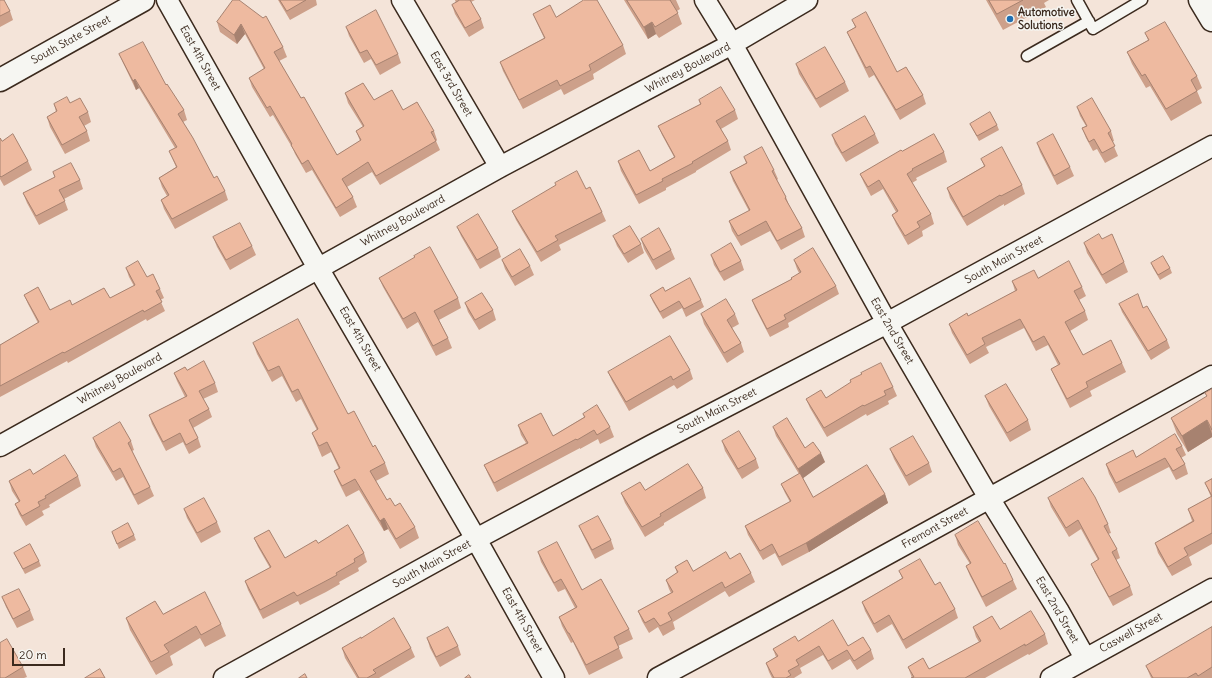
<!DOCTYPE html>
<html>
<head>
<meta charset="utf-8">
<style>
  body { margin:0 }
  #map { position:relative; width:1212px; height:678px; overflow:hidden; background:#f4e4d9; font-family:Delius,sans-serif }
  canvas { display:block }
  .scale { position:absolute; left:12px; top:648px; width:53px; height:18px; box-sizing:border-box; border:2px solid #3b2a1e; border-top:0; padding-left:5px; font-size:12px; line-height:14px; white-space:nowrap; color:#3b2a1e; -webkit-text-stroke:3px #f6f6f2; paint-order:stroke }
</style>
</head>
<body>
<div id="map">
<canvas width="1212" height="678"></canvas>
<div class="scale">20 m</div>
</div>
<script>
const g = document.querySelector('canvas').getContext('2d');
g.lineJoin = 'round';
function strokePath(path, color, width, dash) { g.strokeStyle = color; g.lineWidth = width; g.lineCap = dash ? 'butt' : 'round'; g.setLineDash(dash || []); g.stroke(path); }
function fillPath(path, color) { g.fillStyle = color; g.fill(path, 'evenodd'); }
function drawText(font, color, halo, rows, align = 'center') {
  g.font = font + ' Delius,sans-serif'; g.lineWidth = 3; g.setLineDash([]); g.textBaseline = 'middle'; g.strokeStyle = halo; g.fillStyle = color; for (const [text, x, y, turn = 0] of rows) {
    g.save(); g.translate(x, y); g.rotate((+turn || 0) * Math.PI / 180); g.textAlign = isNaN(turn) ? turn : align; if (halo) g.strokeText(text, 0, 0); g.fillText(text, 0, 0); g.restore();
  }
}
const service = new Path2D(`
  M1077,0L1093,29L1142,0
  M1027,56L1089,21`);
const minor = new Path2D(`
  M167,0L318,268L476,539L554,678
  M402,0L500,167
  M705,0L732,44L887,323L989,498L1058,610L1085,658
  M0,446L500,167L732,44L807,0
  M224,678L476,539L652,445L887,323L1212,146
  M658,678L842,579L1212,376
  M1051,678L1212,589`);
const secondary = new Path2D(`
  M1200,0L1212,20
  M0,80L143,0`);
strokePath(service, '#3b2a1e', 13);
strokePath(minor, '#3b2a1e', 23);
strokePath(secondary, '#3b2a1e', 25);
strokePath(service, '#f6f6f2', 10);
strokePath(minor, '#f6f6f2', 20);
strokePath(secondary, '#f6f6f2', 22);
fillPath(new Path2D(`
  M0,0L10,11L13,20L0,27Z
  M233,0L283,47L287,57L279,61L301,98L337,155L360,141L356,131L363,127L348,103L345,93L374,100L403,110L434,131L437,140L436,141L440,150L380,185L372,172L347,187L353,197L357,207L340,217L312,170L306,173L295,154L293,149L273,115L270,117L252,87L249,78L264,69L245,34L237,44L220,32L217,22Z
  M278,0H316L317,5L290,20Z
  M455,0H475L471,2L481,19L484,28L469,37L455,14L452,5L456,3Z
  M624,0H676L680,9L677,11L682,24L659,38L656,34L648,39Z
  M986,0H1049L1044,3L1046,7L1003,30Z
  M533,14L556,17L623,45L626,54L593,74L594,79L564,95L561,89L523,109L503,71L500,62L544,38L537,23Z
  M852,20L897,72L923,95L926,104L900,120L874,75L869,78L851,41L847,32L855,27Z
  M346,27L398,54L401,63L380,75L371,59L364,63L349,36Z
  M1145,33L1197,76L1202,88L1197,91L1202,103L1171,121L1150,86L1146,88L1132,64L1127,52L1148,40Z
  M119,54L166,85L184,110L187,120L183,122L214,178L225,191L228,200L175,229L164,209L161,200L167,196L162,187L159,178L176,167L173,160L169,151L175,148L139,88L136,90L123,63Z
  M796,64L845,82L849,91L820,108L799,74Z
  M699,100L735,110L738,119L721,129L728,141L731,150L696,171V172L666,188V190L639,204L621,171L618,161L650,171L674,157L662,135L658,126L700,104Z
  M70,103L88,112L91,122L84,126L87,131L90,141L65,154L50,127L47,117L56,112L54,104Z
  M1077,107L1111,131L1114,141L1112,142L1118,156L1105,163L1097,149L1093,151L1086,138L1082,128L1086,126L1080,116Z
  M970,124L997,125L999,130L979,141L972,128Z
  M875,134L879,143L846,162L835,144L832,135Z
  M0,138L2,141L28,161L32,170L4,186L0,179Z
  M1037,143L1070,167L1074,176L1057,185L1040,152Z
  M902,151L944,152L947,162L916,178L917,180L912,183L931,214L934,224L922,231L923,236L908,245L896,224L892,215L896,212L883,189L871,196L864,183L860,174Z
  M744,157L774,170L778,179L777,180L786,197L789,205L802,228L805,237L781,250L770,231L741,246L732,231L729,221L749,211L733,181L730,172L746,163Z
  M981,159L1022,185L1025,194L1004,206V204L967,226L950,198L947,188L984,166Z
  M53,172L80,180L83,189L64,199L68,210L39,225L27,203L23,193L55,177Z
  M586,189L602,212L606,221L559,245L561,250L541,262L516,220L512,211Z
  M457,227L498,248L501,257L480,269L461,236Z
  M613,236L641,244L644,253L628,263L617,246Z
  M213,237L252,246L256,255L230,270L217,247Z
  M641,239L671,250L675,259L656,270L644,249Z
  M1102,239L1124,262L1128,272L1106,284L1087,253L1084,243Z
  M711,255L741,261L744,270L724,281L714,265Z
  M502,260L530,266L534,275L515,286L505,269Z
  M794,260L836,286L839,294L788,323L789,327L770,337L755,308L752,300L792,279L799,273L797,269Z
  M1151,263L1170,268L1172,273L1160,280L1153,268Z
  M126,268L147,277L160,289L164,298L160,300L165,311L147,321L146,319L68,363L67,361L0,397V345L38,323L28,304L24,295L50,310L72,305L110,298L134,286L129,277Z
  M379,278L458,298L461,308L439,320L448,338L452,348L436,356L418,322L407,329L383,287Z
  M1038,278L1082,287L1086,296L1079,300L1085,311L1088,320L1070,331L1083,355L1122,363L1126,372L1090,391L1092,396L1070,408L1055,378L1051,369L1058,365L1048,345L1036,351L1024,328L986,347L989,353L970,364L952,333L949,324L968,316L1015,291L1012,281Z
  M665,291L701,300L704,307L686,317L682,308L663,319L653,302L650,295Z
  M465,303L493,310L496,320L479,330L468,312Z
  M1119,304L1143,308L1167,340L1170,348L1151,360L1122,312Z
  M701,314H735L739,324L732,328L741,343L744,352L727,363L704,324Z
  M253,343L348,414L385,463L389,474L376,481L387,500L395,506L415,527L419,538L400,549L388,529L384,531L359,490L346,497L338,481L334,471L339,469L331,452L322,457L316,443L312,433L317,430L301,399L296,402L282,376L272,382L257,354Z
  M187,370L215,383L218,392L203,399L209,409L212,417L193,428L198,438L201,447L189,454L183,442L166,451L152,424L149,415L185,397L177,381L174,373Z
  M690,370L693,379L677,389L674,385L629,411L612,381L608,372Z
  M850,380L893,387L897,396L888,401L889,404L867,416L866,414L827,437L810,408L806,399L826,398L851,383Z
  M1212,389V437L1188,452L1177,434L1171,418L1207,397L1205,393Z
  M985,396L1028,420L1031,430L1010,442L989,406Z
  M583,414L610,427L614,437L600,444L598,439L580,449V448L497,492L488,474L484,465L526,443L521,435L518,425L553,436L584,417Z
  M773,427L805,448L825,462L803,478L813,497L885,494L888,503L809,552L782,566L775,553L763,560L748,535L745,526L790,502L785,493L781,484L799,474L776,436Z
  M93,438L131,441L134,450L132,451L150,487L154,496L138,505L123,477L116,481L96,447Z
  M722,441L756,459L759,468L742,479L725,451Z
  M1182,446L1186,455L1181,458L1185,464L1188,474L1176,480L1169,467L1119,493L1109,474L1106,464Z
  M890,449L929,463L932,472L909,486L894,459Z
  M33,474L78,476L81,486L49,505L50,507L42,511L44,515L26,526L19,514L15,504L19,502L12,491L9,481Z
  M1212,479V544L1189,557L1192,565L1172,576L1158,553L1155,543L1192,521L1188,509L1211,497L1205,483Z
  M703,488L706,498L664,523V525L645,537L625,503L621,493L645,490Z
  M1048,498L1108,524L1111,533L1108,534L1117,549L1120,558L1116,560L1130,586L1133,595L1113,606L1095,573L1091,564L1098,560L1081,529L1069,537L1051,507Z
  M184,509L217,522L221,532L201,543L187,518Z
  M579,526L611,540L614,549L595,559L583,535Z
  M112,532L134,535L136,540L119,549Z
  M955,535L1013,580L1017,589L986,607L970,576L966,566L970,564L958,545Z
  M254,538L285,558L318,543L364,553L367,562L358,568L359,571L339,582L340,584L326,592L300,605L298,601L263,619L248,590L245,581L270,568L258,547Z
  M538,552L629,629L633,639L618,646L623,658L589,675L573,642L571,643L562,626L559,617L575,608L565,589L558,592L541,562Z
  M14,553L39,561L41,566L25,574L16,557Z
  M730,559L751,573L755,582L729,597L725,591L673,622L675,629L663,636L658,627L649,633L642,621L638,611L671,593L669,589L666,580L677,573L675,567L693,571Z
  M899,571L935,585L955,609L958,618L906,649L892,624L877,633L865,611L862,602L902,578Z
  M2,597L30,610L34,620L17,628L6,607Z
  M163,614L221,624L226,636L205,647L200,638L170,656L173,665L156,675L130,630L126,618Z
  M973,627L1000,629L1045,634L1048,644L1029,655L1028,654L985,678H911H912L908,667L929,669L979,642L976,637Z
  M1212,627V678H1151L1146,666Z
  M361,638L411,648L415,657L379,678H357L345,658L342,648Z
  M427,638L458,646L461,655L440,667L430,648Z
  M798,641L848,646L871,650L874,659L857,670L850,659L832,670L823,655L800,668L802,673L794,678H772L769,672L766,663L776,657L773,649Z
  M23,667L27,677L24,678H0Z`), '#cda08a');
fillPath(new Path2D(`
  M652,22L656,34L648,39L644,27Z
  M241,24L245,34L237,44L234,35Z
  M135,79L139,88L136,90L133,81Z
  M1207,420L1212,434V437L1188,452L1182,436Z
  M821,453L825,462L802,479L798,469Z
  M885,494L888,503L809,552L806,543Z
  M384,518L388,529L384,531L380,521Z`), '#a78270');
const building = new Path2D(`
  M0,0H4L10,11L0,16Z
  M233,0H239L263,18L266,16L283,47L274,52L301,98L304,97L337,155L361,140L356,131L364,126L345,93L363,83L374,100L392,90L403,110L417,102L434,131L431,132L436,141L376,176L368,162L342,179L353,197L336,208L308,160L302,164L291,145L292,144L270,106L267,108L249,78L265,68L241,24L234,35L217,22Z
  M280,0H306L287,11Z
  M460,0H470L481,19L465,28L452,5Z
  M584,0H597L623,45L589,65L591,70L560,86L557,80L519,100L500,62L545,38L533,14L550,5L556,17Z
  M627,0H671H670L678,13L655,27L652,22L644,27Z
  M989,0H1023L997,14Z
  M376,10L398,54L376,65L367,50L360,53L346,27Z
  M866,12L897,72L906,67L923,95L896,110L870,66L866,68L847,32L856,27L852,20Z
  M1165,22L1197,76L1191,80L1197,91L1166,109L1145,74L1142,76L1127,52L1149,40L1145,33Z
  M143,42L166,85L167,84L184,110L178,114L193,138L214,178L217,176L225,191L172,219L161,200L169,195L159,178L177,167L169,151L177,147L135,79L133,81L119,54Z
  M825,47L845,82L816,99L796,64Z
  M721,87L735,110L716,121L728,141L692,162L693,163L662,179L663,181L636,195L618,161L639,150L650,171L675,157L658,126L701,104L699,100Z
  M67,97L70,103L80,98L88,112L79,117L87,131L62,145L47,117L57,111L54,104Z
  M1092,98L1111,131L1108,133L1115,146L1102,153L1094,139L1089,142L1082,128L1087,126L1077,107Z
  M990,112L997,125L977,136L970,124Z
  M865,116L875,134L842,153L832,135Z
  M13,134L28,161L1,177L0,176V138L2,141Z
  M934,134L944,152L912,169L913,170L907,174L931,214L917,222L920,227L905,236L892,215L898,211L879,180L868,187L860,174L901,150L902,151Z
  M1053,134L1070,167L1054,176L1037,143Z
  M762,147L774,170L772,171L786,197L785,198L802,228L777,241L766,221L738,236L729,221L750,210L730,172L747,163L744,157Z
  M1002,147L1022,185L1001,196L1000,195L963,217L947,188L985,166L981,159Z
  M71,163L80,180L59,190L65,201L36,216L23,193L55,177L53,172Z
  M577,171L586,189L590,187L602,212L555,236L558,240L537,252L512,211L556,185L555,183Z
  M478,214L498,248L477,260L457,227Z
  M240,223L252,246L226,260L213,237Z
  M630,226L641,244L624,254L613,236Z
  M659,228L671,250L653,260L641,239Z
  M1099,234L1102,239L1112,234L1124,262L1102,275L1084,243Z
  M731,243L741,261L720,272L711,255Z
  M430,247L458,298L434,311L448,338L433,346L415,312L403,319L379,278L415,257L414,256Z
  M813,248L836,286L784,315L786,319L767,329L752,300L792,279L791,278L801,272L794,260Z
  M520,249L530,266L512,277L502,260Z
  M1163,256L1170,268L1158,275L1151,263Z
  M138,261L147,277L153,274L160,289L156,291L162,302L144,312L143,310L64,353L63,352L0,386V345L39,322L24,295L38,287L50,310L70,300L72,305L104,288L110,298L135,285L126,268Z
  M1069,261L1082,287L1074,291L1085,311L1065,322L1083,355L1111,340L1122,363L1086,382L1088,387L1067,399L1051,369L1060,364L1044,336L1033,342L1020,319L982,338L985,344L967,355L949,324L967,313L968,316L1017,290L1012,281L1034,270L1038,278Z
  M690,278L701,300L684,309L679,301L660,312L650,295L663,287L665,291Z
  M482,293L493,310L475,320L465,303Z
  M1138,294L1143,308L1147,306L1167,340L1148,351L1119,304Z
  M726,299L735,314L727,320L741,343L724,353L701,314Z
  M298,319L348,414L354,411L373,447L375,445L385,463L370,471L387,500L390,498L395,506L400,503L415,527L396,539L384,518L380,521L355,479L342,486L334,471L340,468L327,442L319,446L312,433L318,429L298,389L292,392L279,366L268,371L253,343Z
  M670,336L690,370L673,380L671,376L626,402L608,372Z
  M204,361L215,383L199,391L209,409L189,420L198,438L186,445L180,433L163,442L149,415L187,396L174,373L185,367L187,370Z
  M881,363L893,387L884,391L886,395L864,406L863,405L824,428L806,399L821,390L826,398L851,382L850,380L862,374L861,373Z
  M1006,384L1028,420L1007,433L985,396Z
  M1212,389V430L1207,420L1182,436L1171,418L1207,396L1205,393Z
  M597,405L610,427L597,435L594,430L577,440L576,439L494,483L484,465L528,443L518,425L541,413L553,436L585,417L583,414Z
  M787,418L805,448L813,442L821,453L798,469L773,427Z
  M120,422L131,441L128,443L150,487L134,495L120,468L113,472L93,438Z
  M739,431L756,459L738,469L722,441Z
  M1175,434L1182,446L1176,449L1185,464L1173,471L1165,458L1116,483L1106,464L1133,450L1136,457Z
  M913,436L929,463L906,476L890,449Z
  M65,455L78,476L45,496L46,498L38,502L40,506L22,516L15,504L20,501L9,481L30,469L33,474Z
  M688,464L703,488L660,514L661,516L642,527L621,493L640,482L645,490Z
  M867,465L885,494L806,543L779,557L772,544L760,551L745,526L791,501L781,484L800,473L813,497Z
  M1083,478L1095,497L1108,524L1104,526L1117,549L1112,552L1130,586L1109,597L1091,564L1099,559L1078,520L1066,528L1048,498Z
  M1212,479V533L1184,548L1188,555L1168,567L1155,543L1194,521L1188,509L1212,496L1205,483Z
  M204,498L217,522L197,533L184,509Z
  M598,516L611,540L592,550L579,526Z
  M978,521L1004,564L1005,563L1013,580L982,597L966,566L971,563L955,535Z
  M128,523L134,535L117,544L112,532Z
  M348,525L364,553L354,559L355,562L336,573L337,575L322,583L297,596L294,592L260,610L245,581L271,567L254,538L269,530L285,558L316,540L318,543Z
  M557,542L582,590L601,579L629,629L614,637L619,648L586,665L569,633H568L559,617L577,607L561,579L554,583L538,552Z
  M30,544L39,561L23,569L14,553Z
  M726,552L730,559L740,553L751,573L725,588L722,582L668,613L672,620L660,626L654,618L645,623L638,611L673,592L666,580L678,572L675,567L687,560L693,571Z
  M920,559L935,585L940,582L955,609L903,640L889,615L874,624L862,602L903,578L899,571Z
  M19,589L30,610L13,619L2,597Z
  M205,592L221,624L201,635L196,626L164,645L169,652L151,662L126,618L155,601L163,614Z
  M1031,611L1045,634L1025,646V644L965,678H911L914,677L908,667L923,658L929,669L981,641L973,627L992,616L1000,629Z
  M394,618L411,648L373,670L376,673L367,678H359L342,648L361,637V638Z
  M833,620L848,646L863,637L871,650L854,661L847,650L828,661L819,646L796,660L799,665L788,671L791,675L786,678H774L766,663L778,656L773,649L795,636L798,641Z
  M448,627L458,646L436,657L427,638Z
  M1212,627V667L1198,676L1196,673L1187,678H1153L1146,666Z
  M7,639L23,667L5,678H0V643Z
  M100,669L105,678H85Z
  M305,674L307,678H299Z
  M469,675L471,678H465Z`);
fillPath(building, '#eebaa0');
strokePath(building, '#a78270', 1);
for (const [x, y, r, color] of [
  [1010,19,4,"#1f6fb2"]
]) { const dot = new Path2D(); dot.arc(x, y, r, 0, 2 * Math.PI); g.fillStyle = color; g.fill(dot); strokePath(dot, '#f6f6f2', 1.5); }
drawText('bold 11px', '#3b2a1e', '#f6f6f2', [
  ["Automotive",1018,13],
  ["Solutions",1018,26]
], 'left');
drawText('11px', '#3b2a1e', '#f6f6f2', [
  ["South State Street",71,40,-29],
  ["East 4th Street",200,58,61],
  ["Whitney Boulevard",688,68,-28],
  ["East 3rd Street",451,84,60],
  ["Whitney Boulevard",403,221,-29],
  ["South Main Street",1004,260,-29],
  ["East 2nd Street",892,331,60],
  ["East 4th Street",360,339,60],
  ["Whitney Boulevard",120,379,-29],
  ["South Main Street",717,411,-27],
  ["Fremont Street",935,528,-29],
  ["South Main Street",432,564,-29],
  ["East 2nd Street",1057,610,60],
  ["East 4th Street",522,620,61],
  ["Caswell Street",1131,633,-29]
]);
</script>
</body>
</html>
